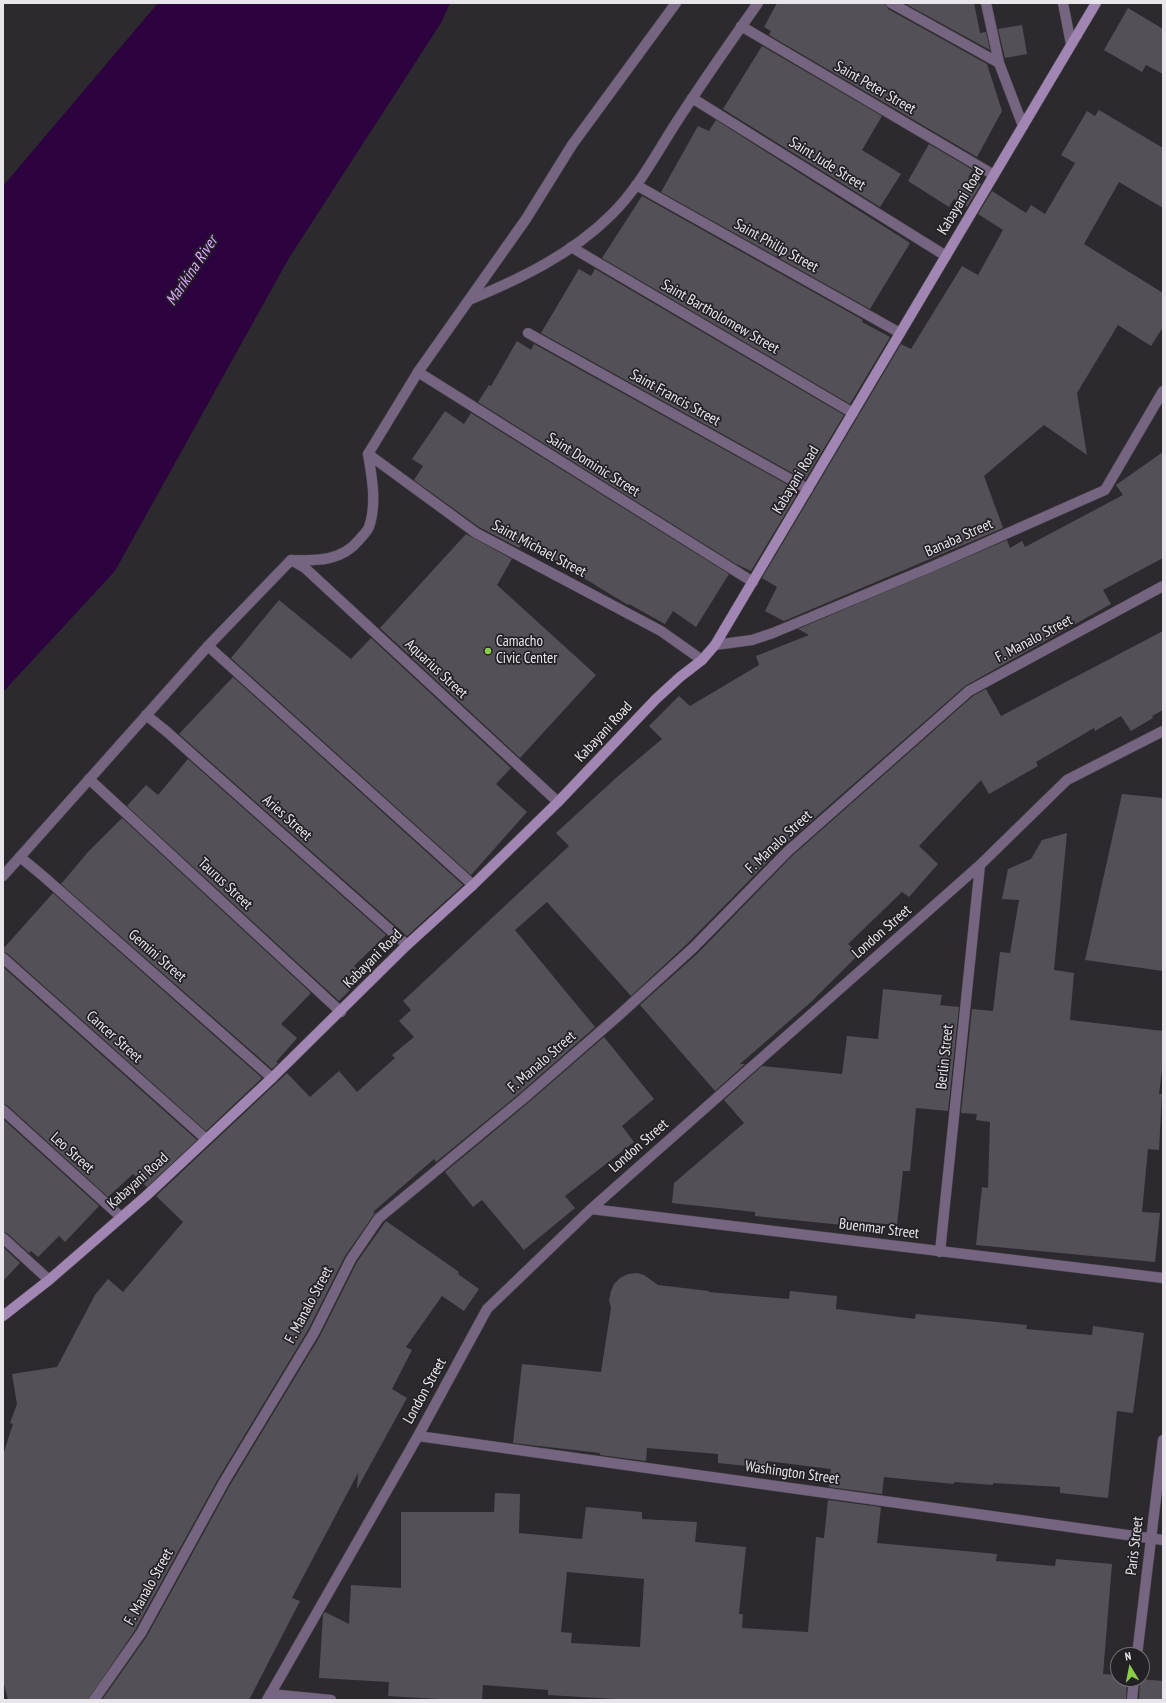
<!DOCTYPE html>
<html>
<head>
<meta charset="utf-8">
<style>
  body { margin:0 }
  #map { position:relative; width:1166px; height:1703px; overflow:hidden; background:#2d2a2f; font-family:"PT Sans Narrow",sans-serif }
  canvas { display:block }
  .frame { position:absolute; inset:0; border:4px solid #e8e6ea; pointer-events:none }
  .north { position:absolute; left:1110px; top:1647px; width:40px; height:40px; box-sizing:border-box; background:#232026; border:1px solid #726f74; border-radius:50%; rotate:350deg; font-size:11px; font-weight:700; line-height:16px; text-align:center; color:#e8e6ea }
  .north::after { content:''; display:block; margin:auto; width:14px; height:18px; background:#8ace47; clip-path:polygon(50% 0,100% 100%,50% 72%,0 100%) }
</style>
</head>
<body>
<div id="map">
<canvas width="1166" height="1703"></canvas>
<div class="frame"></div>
<div class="north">N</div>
</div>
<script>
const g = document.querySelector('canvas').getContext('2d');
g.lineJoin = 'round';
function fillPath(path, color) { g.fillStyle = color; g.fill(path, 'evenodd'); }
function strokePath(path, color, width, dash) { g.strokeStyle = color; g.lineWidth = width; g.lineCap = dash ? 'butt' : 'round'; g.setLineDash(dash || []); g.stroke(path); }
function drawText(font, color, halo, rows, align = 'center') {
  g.font = font + ' "PT Sans Narrow",sans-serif'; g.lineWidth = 3.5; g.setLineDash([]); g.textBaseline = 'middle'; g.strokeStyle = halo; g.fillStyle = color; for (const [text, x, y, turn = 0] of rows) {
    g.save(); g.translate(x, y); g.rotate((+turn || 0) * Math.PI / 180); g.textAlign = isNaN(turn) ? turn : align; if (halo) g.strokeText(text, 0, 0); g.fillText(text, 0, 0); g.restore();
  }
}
fillPath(new Path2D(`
  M158,3H450L441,23L289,258L115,571L3,692V186Z`), '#2c033e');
fillPath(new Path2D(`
  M777,3H885L888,9L987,64L1002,111L977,157L769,35L771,31L764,27Z
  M904,3H974L980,33L986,32L990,50Z
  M1128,8L1163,29V74L1146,65L1142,72L1104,50Z
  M1022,25L1027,54L1005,58L998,29Z
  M762,46L882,116L862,150L901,174L880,207L723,109Z
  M1099,110L1163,148V208L1119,182L1084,244L1163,293V327L1151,346L1118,325L1077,393L1087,455L1044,425L984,476L1003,528L784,621L765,611L777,587L762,578L901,344L911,349L962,266L978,275L1003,230L978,214L992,191L1026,213L1031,205L1045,214L1075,163L1061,155L1087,111L1095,116Z
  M716,120L910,243L870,309L661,192L698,126L709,131Z
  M929,144L973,170L968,177L981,184L967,207L954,199L949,207L908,181Z
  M642,196L863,320L862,322L890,337L850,404L602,258Z
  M579,269L591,276L595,269L844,415L805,480L541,333Z
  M517,341L531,350L534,344L799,491L751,571L736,564L478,402L489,385L491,386Z
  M445,411L464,424L471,413L729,574L696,627L673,611L665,624L629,604L628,605L523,541L519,548L479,527L414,480L423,466L412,459Z
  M1163,452V558L1103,590L1111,604L965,686L783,846L688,943L631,996L547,902L515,930L595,1027L520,1093L436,1162L434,1159L373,1212L375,1213L345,1256L308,1330L218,1479L135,1630L88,1700H8L3,1680V1455L13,1424L10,1423L17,1404L12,1374L57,1367L95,1295L108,1279L123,1292L183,1222L156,1196L287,1073L310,1097L339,1071L357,1092L395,1058L392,1055L414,1037L399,1021L411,1010L403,1001L569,846L556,833L617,777L662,739L649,726L679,696L690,706L759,665L756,656L809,635L798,629L1007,540L1010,548L1022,541L1025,547L1123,495L1116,485Z
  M466,534L512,559L497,585L596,675L520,758L380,628Z
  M279,600L351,659L371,638L511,768L496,784L527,812L471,875L231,658Z
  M1163,631V710L1152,716L1153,718L1131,731L1121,716L1095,731L1094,728L1036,762L1038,766L989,794L981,780L919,846L938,864L909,897L902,892L848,944L859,954L811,1002L740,1064H745L715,1091L640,1005L698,953L792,856L973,696L986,689L1001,716Z
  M233,677L463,885L407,936L179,734Z
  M188,759L386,935L354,966L364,976L339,1001L127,806L146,785L158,795Z
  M1122,794L1163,798V971L1085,960Z
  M122,818L311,993L281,1024L297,1038L276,1062L278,1063L272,1069L61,884L88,852Z
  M1067,833L1054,970L1074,973L1070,1020L1163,1031V1062L1159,1094H1162L1159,1150L1148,1149L1142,1212L1160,1213L1155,1262L976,1245L982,1187L988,1188L990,1122L976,1120L977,1114L961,1113L972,1009L993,1011L1000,952L1010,953L1019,900L1002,899L1008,869L1031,859L1042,840Z
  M53,893L262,1078L206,1131L7,953L3,952V949Z
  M3,967L197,1140L147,1187L133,1174L108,1197L7,1105L3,1104Z
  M883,989L942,995L940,1005L959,1007L948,1111L916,1108L910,1171H903L897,1225L843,1220L842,1225L755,1216V1212L672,1203L674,1183L744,1123L724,1100L762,1066L842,1074L847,1036L878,1039Z
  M604,1037L654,1099L622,1126L634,1142L565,1196L575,1208L524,1250L482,1200L473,1207L445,1172L528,1103Z
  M3,1119L99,1206L65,1242L59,1236L38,1257L31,1251L29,1253L7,1233L3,1232Z
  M386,1221L459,1272L458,1274L479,1289L464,1311L442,1296L406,1347L412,1350L392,1389L407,1398L357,1489L358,1473L292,1598L300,1601L249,1700H102L147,1636L230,1485L320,1336L357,1262Z
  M3,1247L20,1263L3,1281Z
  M637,1273L644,1275L658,1285L709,1291V1292L789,1299L790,1291L837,1296L836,1309L915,1319L916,1314L1027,1325L1026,1329L1092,1335L1093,1326L1144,1333L1133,1413L1117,1411L1108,1498L1060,1493V1487L993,1483V1485L954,1482V1484L884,1477L882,1494L829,1487L831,1469L767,1461V1468L718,1463V1454L647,1448L646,1461L600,1455V1453L513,1443L522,1364L601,1372L611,1308L609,1300L611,1291L614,1284L620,1278L628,1274Z
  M495,1493L520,1494L519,1533L582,1539L586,1507L642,1512V1519L697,1522L695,1542L746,1547L739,1614H743L742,1628L808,1632L816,1537L824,1538L828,1500L881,1507L877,1543L997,1554L996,1561L1055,1566L1056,1559L1112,1564L1103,1674L1118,1675V1679H1127L1126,1700H630L548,1695V1690L483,1685L482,1700H454L388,1696L389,1682L319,1678L323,1615L325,1612L349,1624L351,1585L401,1588V1512H494ZM567,1572L644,1579L640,1647L571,1643L572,1633L561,1632Z
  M1140,1679L1163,1681V1700H1139Z`), '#545057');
const lane = new Path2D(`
  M3,876L208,646L291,560C317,561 342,561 359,540C362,536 367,532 369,527C377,504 372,477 368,454L418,372L526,219L572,145L676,3`);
const street = new Path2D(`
  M891,3L999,63
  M986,3L999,63L1023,126
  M1063,3L1071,44
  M741,26L994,175
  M692,98L946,256
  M636,185L900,333
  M571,247L853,413
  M469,300C520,279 572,254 611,215C637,190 655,156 674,126C701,84 729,44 758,3
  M528,333L808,489
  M418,372L753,582
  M368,454L476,533L661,631L702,660
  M291,560L305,568L558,802
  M715,645L752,640L773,633L931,567L1105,490L1163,391
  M208,646L473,885
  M146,715L166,731L407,945
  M89,779L341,1012
  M20,857L43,876L272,1078
  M3,958L206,1139
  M3,1110L121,1217
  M591,1209L1163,1278
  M3,1238L49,1280
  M940,1252L980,865
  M418,1436L1163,1540
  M1137,1655L1163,1440
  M270,1694L331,1700
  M94,1700L141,1633L224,1482L314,1333L351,1259L379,1218L524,1098L617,1017L693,948L788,851L969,691L1163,586
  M267,1700L418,1436L487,1309L591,1209L980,865L1067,780L1163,731
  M1132,1700L1134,1679`);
const secondary = new Path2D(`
  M3,1316L49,1280L146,1196L272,1078L407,945L473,885L558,802L656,699L680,677L702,660L715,645L1096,3`);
strokePath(lane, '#4b484d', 11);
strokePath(street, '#4b484d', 11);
strokePath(secondary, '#4b484d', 11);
strokePath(lane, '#766581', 10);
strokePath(street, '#766581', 10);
strokePath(secondary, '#a185b2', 10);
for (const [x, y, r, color] of [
  [488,651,4,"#8ace47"]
]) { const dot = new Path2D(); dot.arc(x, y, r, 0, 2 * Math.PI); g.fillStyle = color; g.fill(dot); strokePath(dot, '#232026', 1.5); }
drawText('15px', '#e8e6ea', '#232026', [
  ["Saint Peter Street",875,88,30],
  ["Saint Jude Street",827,164,32],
  ["Kabayani Road",961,201,-59],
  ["Saint Philip Street",776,246,29],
  ["Saint Bartholomew Street",720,317,30],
  ["Saint Francis Street",675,398,29],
  ["Saint Dominic Street",593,465,32],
  ["Kabayani Road",796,480,-59],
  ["Banaba Street",959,538,-24],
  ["Saint Michael Street",539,549,28],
  ["F. Manalo Street",1034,639,-28],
  ["Aquarius Street",436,669,43],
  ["Kabayani Road",604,732,-47],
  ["Aries Street",287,818,42],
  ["F. Manalo Street",779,842,-43],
  ["Taurus Street",225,884,43],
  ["London Street",882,932,-41],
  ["Gemini Street",157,956,41],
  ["Kabayani Road",373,959,-45],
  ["Cancer Street",114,1037,42],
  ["Berlin Street",945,1057,-84],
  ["F. Manalo Street",542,1062,-41],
  ["London Street",639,1146,-41],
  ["Leo Street",72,1153,42],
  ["Kabayani Road",138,1181,-42],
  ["Buenmar Street",879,1229,7],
  ["F. Manalo Street",309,1305,-62],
  ["London Street",425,1391,-61],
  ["Washington Street",792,1473,8],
  ["Paris Street",1135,1546,-83],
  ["F. Manalo Street",149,1587,-61]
]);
drawText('15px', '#e8e6ea', '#232026', [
  ["Camacho",496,642],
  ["Civic Center",496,659]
], 'left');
drawText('italic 16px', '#dda5ff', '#232026', [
  ["Marikina River",192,271,-56]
]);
</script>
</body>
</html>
